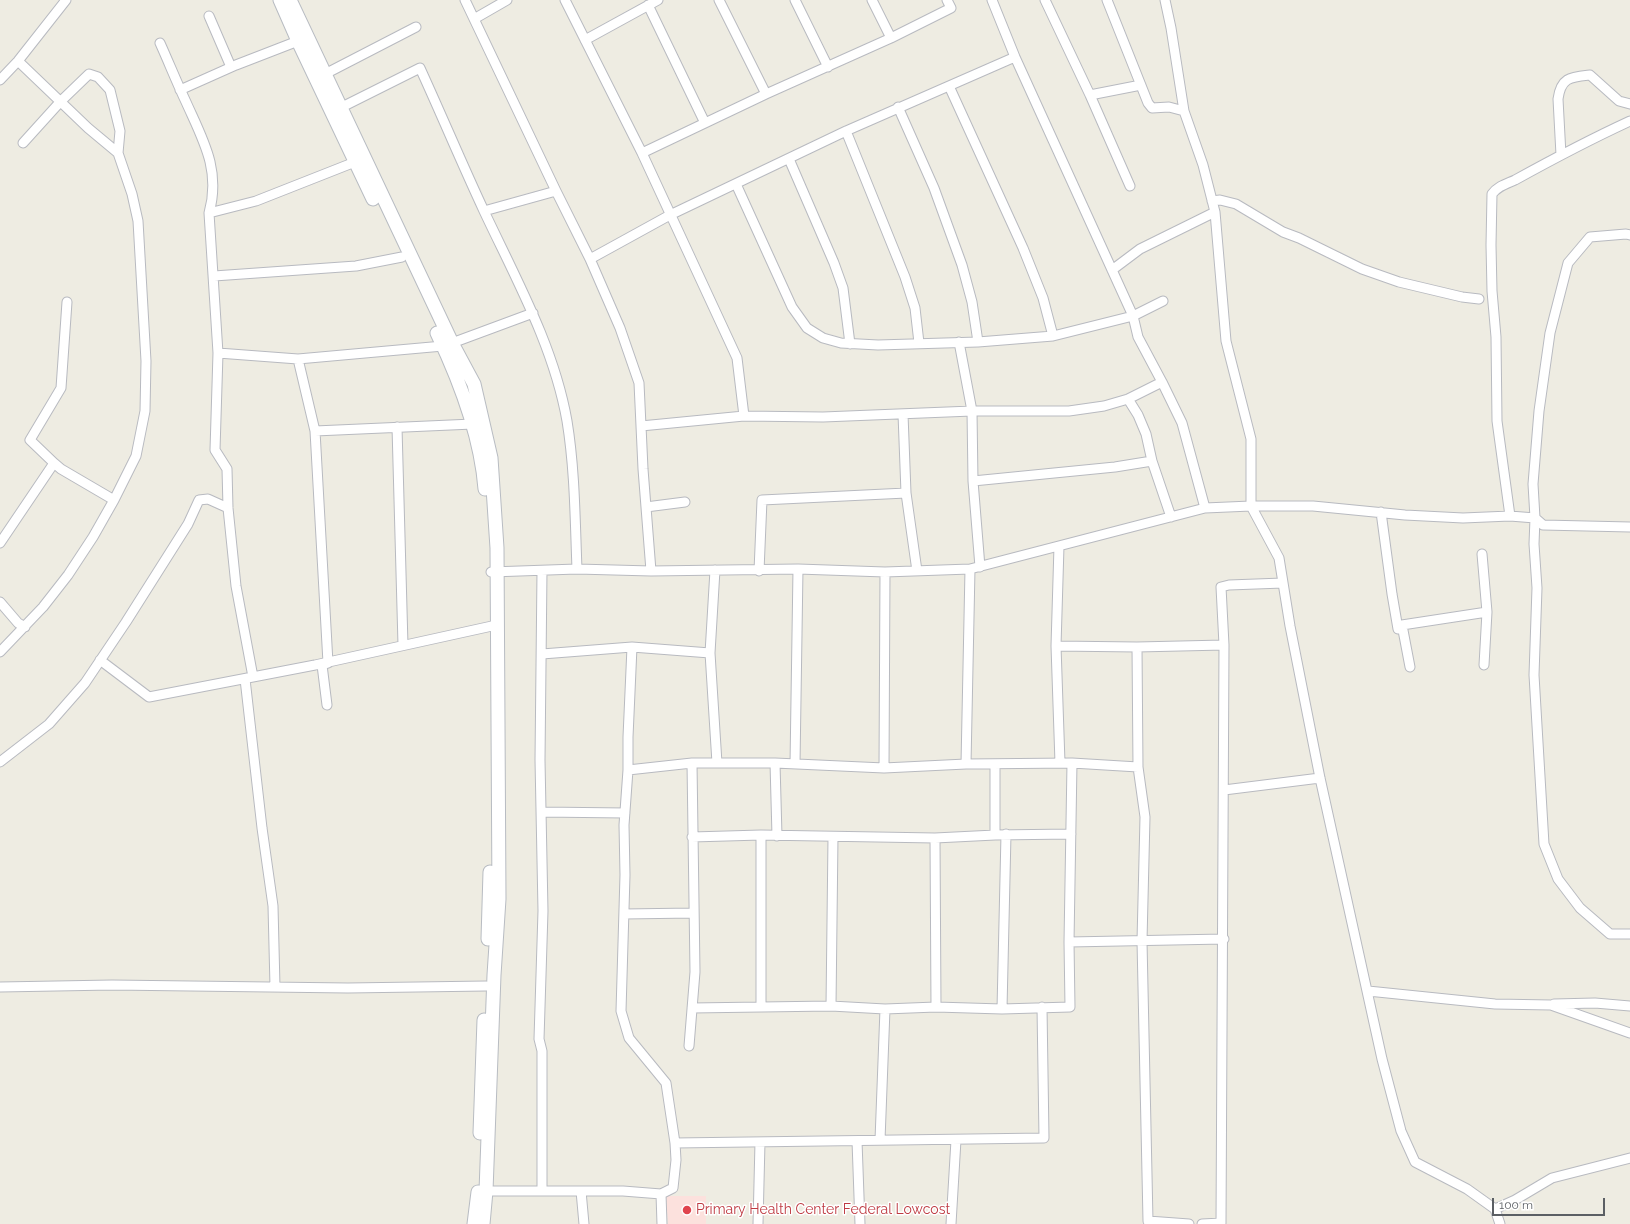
<!DOCTYPE html>
<html>
<head>
<meta charset="utf-8">
<style>
  body { margin:0 }
  #map { position:relative; width:1630px; height:1224px; overflow:hidden; background:#eeece2; font-family:Raleway,sans-serif }
  canvas { display:block }
  .scale { position:absolute; left:1492px; top:1198px; width:113px; height:18px; box-sizing:border-box; border:2px solid #5b5f64; border-top:0; padding-left:5px; font-size:12px; line-height:14px; white-space:nowrap; color:#5b5f64; -webkit-text-stroke:3px #fff; paint-order:stroke }
</style>
</head>
<body>
<div id="map">
<canvas width="1630" height="1224"></canvas>
<div class="scale">100 m</div>
</div>
<script>
const g = document.querySelector('canvas').getContext('2d');
g.lineJoin = 'round';
function fillPath(path, color) { g.fillStyle = color; g.fill(path, 'evenodd'); }
function strokePath(path, color, width, dash) { g.strokeStyle = color; g.lineWidth = width; g.lineCap = dash ? 'butt' : 'round'; g.setLineDash(dash || []); g.stroke(path); }
function drawText(font, color, halo, rows, align = 'center') {
  g.font = font + ' Raleway,sans-serif'; g.lineWidth = 3; g.setLineDash([]); g.textBaseline = 'middle'; g.strokeStyle = halo; g.fillStyle = color; for (const [text, x, y, turn = 0] of rows) {
    g.save(); g.translate(x, y); g.rotate((+turn || 0) * Math.PI / 180); g.textAlign = isNaN(turn) ? turn : align; if (halo) g.strokeText(text, 0, 0); g.fillText(text, 0, 0); g.restore();
  }
}
fillPath(new Path2D(`
  M666,1196H706V1224H668Z`), '#fce1dd');
const street = new Path2D(`
  M465,0L556,191L590,259L620,328L639,383L643,469L651,571
  M565,0L642,153L737,358L744,416
  M719,0L766,94
  M795,0L828,67
  M872,0L891,38
  M992,0L1015,57L1133,316L1138,337L1162,382L1182,423L1205,508
  M1045,0L1090,95L1130,186
  M1107,0L1148,103L1152,108L1169,107L1184,111
  M1165,0L1171,28L1184,111L1203,165L1215,212L1226,341L1251,439V506L1279,558L1290,626L1320,778L1382,1059L1401,1131L1415,1162L1467,1189L1495,1209L1515,1200L1552,1178L1630,1158
  M648,5L705,123
  M209,16L231,67
  M474,19L507,0
  M585,40L658,0
  M160,43C169,63 177,83 186,102C203,140 221,170 209,213L218,353L215,450L227,469L228,508L236,586L253,677
  M325,74L416,27
  M0,80L18,61L66,0
  M949,86L1023,248L1043,298L1053,336
  M180,90L236,65L298,41
  M1090,95L1141,85
  M342,107L420,68C442,116 462,164 484,211C516,279 554,347 567,421C575,470 575,520 577,569
  M898,107L934,188L962,265L972,302L978,342
  M846,131L905,277L915,308L919,343
  M23,143L61,101L89,74L98,77L110,90L120,131L118,153
  M642,153L766,94L891,38L951,8L947,0
  M1561,155L1558,99C1561,77 1571,77 1590,75L1619,101L1630,104
  M789,159L834,263L843,288L850,344
  M736,184L792,307L807,328L823,338L841,343L878,345L978,342L1053,336L1133,316L1163,301
  M1212,201L1220,200L1236,204L1283,232L1299,238L1362,269L1399,282L1462,297L1479,299
  M484,211L556,191
  M209,213L256,201L355,162
  M1630,235L1626,234L1590,237L1568,263L1550,333L1539,411L1533,484L1535,518L1534,544L1537,588L1534,675L1544,844L1558,879L1580,908L1610,934H1630
  M590,259L670,215L846,131L1015,57
  M1112,270L1140,249L1215,212
  M214,276L356,266L402,257
  M959,342L972,411L973,481L980,567
  M452,343L533,313
  M218,353L298,359L443,346
  M298,359L315,431L328,663L322,665L327,705
  M1128,399L1138,415L1146,434L1152,461L1171,517
  M903,414L906,493L917,571
  M641,426L744,416L823,417L972,411H1069L1104,406L1128,399L1162,382
  M397,427L403,645
  M315,431L473,424
  M54,463L30,440L61,388L67,302
  M973,481L1115,467L1152,461
  M646,507L685,502
  M1381,512L1392,594L1398,629L1402,625L1410,667
  M1510,516L1497,421L1496,337L1492,291L1491,245L1492,194C1498,186 1506,184 1515,180C1553,159 1591,139 1630,121
  M0,543L54,463L61,469L114,500
  M1059,546L1056,646L1060,763
  M1482,554L1487,612L1484,665
  M715,570L710,653L717,763
  M759,571L762,500L906,493
  M491,572L577,569L651,571L798,569L885,572L970,569L1205,508L1251,506H1313L1405,515L1463,518L1510,516L1535,518L1543,525L1630,527
  M0,602L18,623L25,627
  M1402,625L1487,612
  M1056,646L1137,647L1224,645
  M1137,647L1138,767L1145,817L1142,941L1148,1221L1189,1224
  M0,652L43,607L68,575L93,537L114,500L136,456L145,411L146,361L138,221L132,194L118,153L88,128L18,61
  M542,654L632,647L710,653
  M100,660L149,697L315,665L492,626
  M245,679L262,828L273,906L275,987
  M0,762L49,724L85,683L126,622L188,524L199,500L208,499L228,508
  M775,763L777,836
  M795,764L798,569
  M966,764L970,569
  M995,764V835
  M884,768L885,572
  M628,770L692,763H775L884,768L966,764L1072,763L1138,767
  M1224,790L1320,778
  M542,812L625,813
  M761,835V1007
  M692,837L761,835L935,838L995,835L1071,834
  M935,838L936,1007
  M624,914L693,913
  M1069,942L1224,939
  M0,987L112,985L348,988L486,986
  M1368,991L1495,1004L1551,1005L1630,1033
  M1554,1004L1595,1003L1630,1006
  M831,1006L833,837
  M692,1008L831,1006L885,1009L936,1007L1002,1009L1070,1007L1069,942L1072,763
  M1002,1009L1006,834
  M689,1046L695,972L692,763
  M880,1140L885,1009
  M857,1141L860,1224
  M675,1143L1044,1138L1042,1007
  M486,1191H623L661,1194L673,1188L676,1160L675,1143L666,1083L629,1038L621,1011L625,875L624,825L628,770V737L632,647
  M542,1191V1051L539,1039L543,911L540,760L542,571
  M581,1191L584,1224
  M661,1194L662,1224
  M1495,1209L1500,1224
  M758,1224L760,1142
  M951,1224L956,1140
  M1202,1224L1221,1223L1224,645L1221,587L1229,585L1283,583`);
const secondary = new Path2D(`
  M280,0L298,41L373,199
  M290,0L452,343L474,384L491,458L497,548L499,899L494,975L486,1191L483,1224
  M437,333C459,379 481,437 485,489
  M488,939L490,872
  M480,1133L484,1020
  M474,1224L478,1192`);
strokePath(street, '#b8bac0', 11);
strokePath(secondary, '#b8bcc2', 15);
strokePath(street, '#fff', 9);
strokePath(secondary, '#fff', 13);
for (const [x, y, r, color] of [
  [687,1210,5,"#e0444e"]
]) { const dot = new Path2D(); dot.arc(x, y, r, 0, 2 * Math.PI); g.fillStyle = color; g.fill(dot); strokePath(dot, '#fff', 1.5); }
drawText('14px', '#be3a42', '#fff', [
  ["Primary Health Center Federal Lowcost",696,1210]
], 'left');
</script>
</body>
</html>
